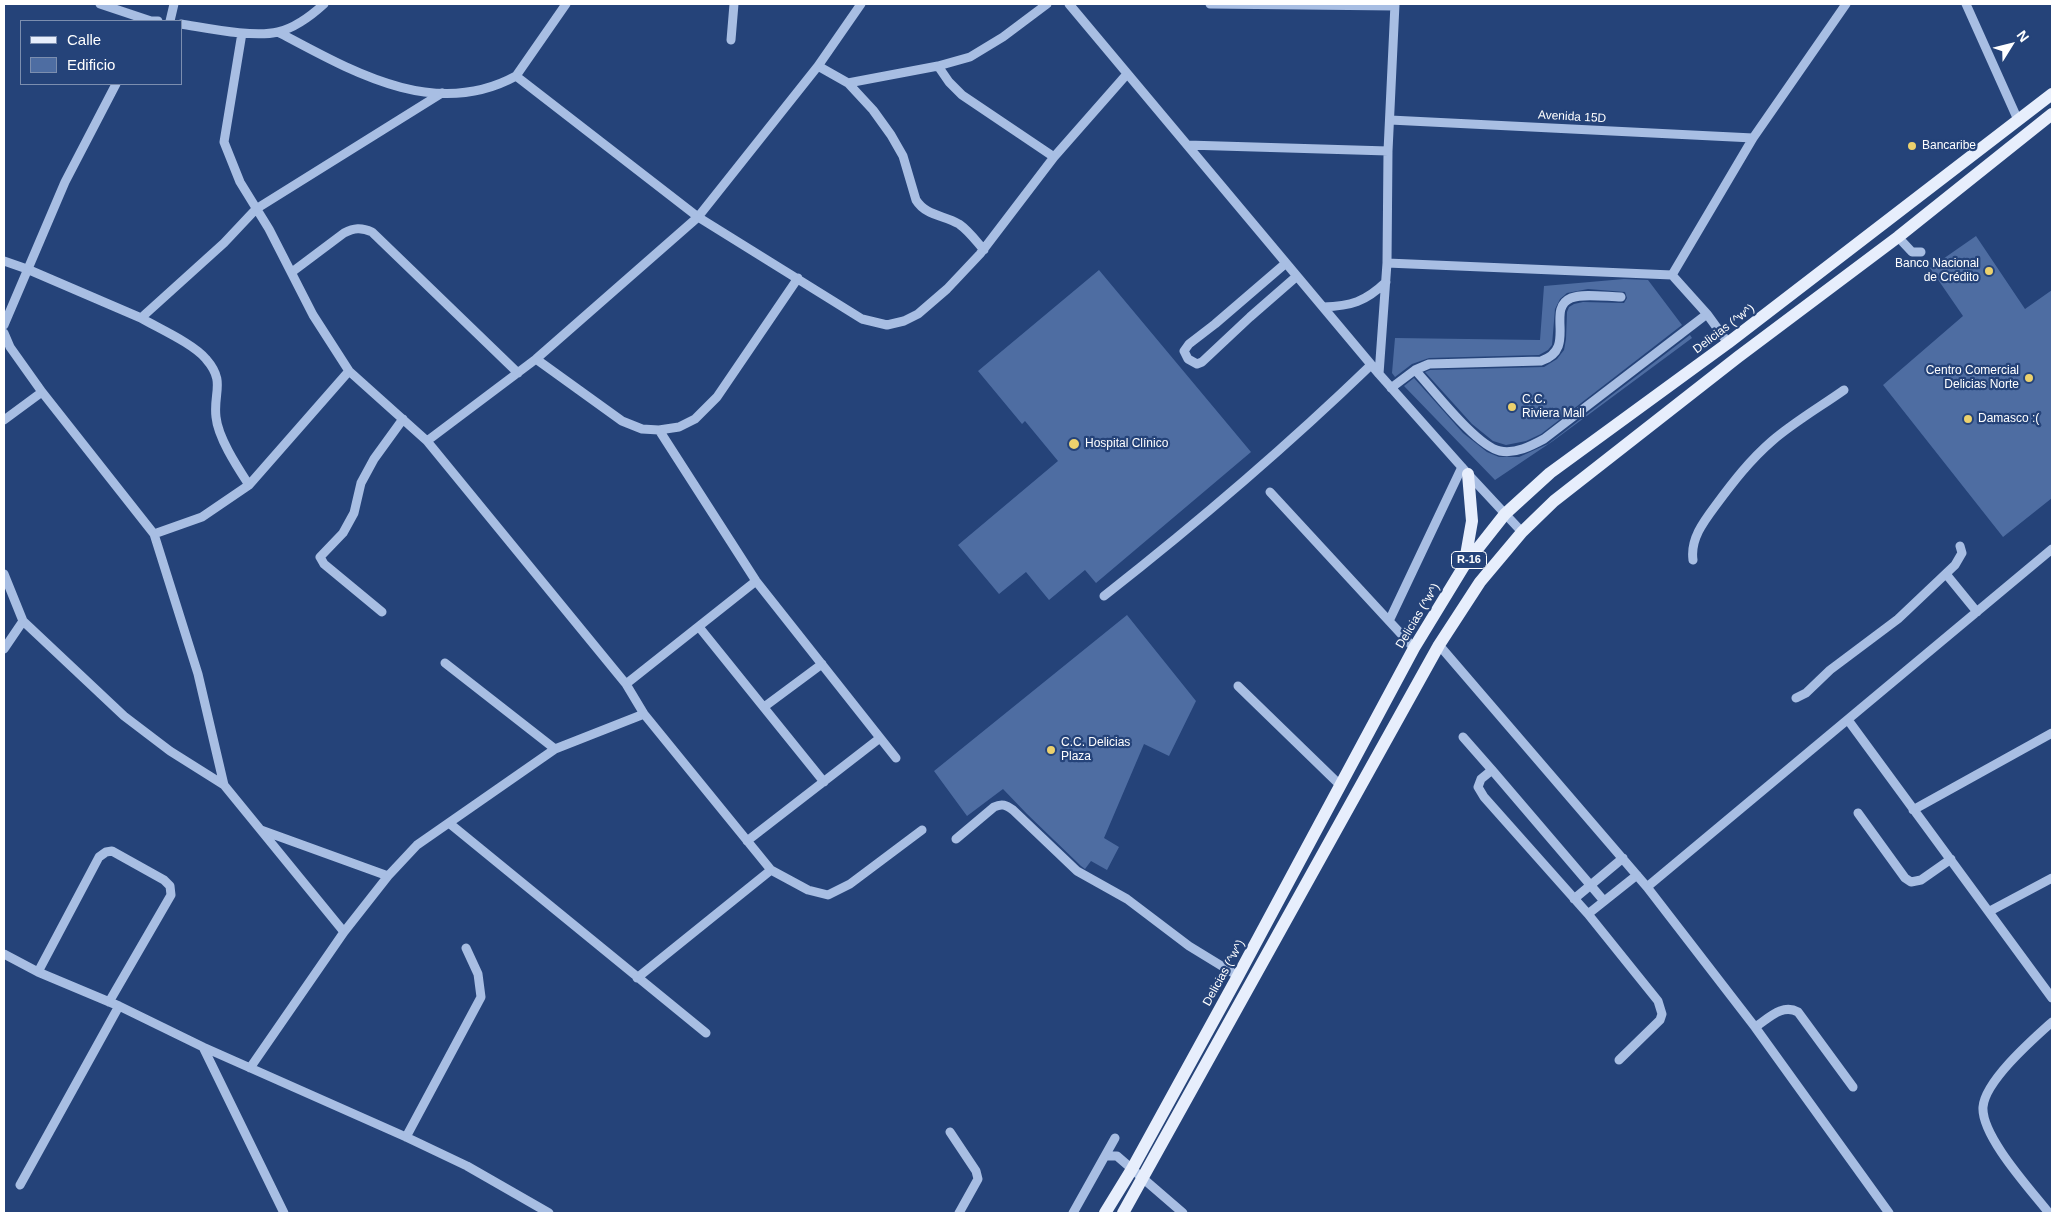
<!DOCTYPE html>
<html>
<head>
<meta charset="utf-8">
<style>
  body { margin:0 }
  #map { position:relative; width:2056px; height:1217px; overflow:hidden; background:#254379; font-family:Arial,sans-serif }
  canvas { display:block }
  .frame { position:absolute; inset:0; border:5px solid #fff; pointer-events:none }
  .legend { position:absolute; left:20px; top:20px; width:162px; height:65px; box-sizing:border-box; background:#254379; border:1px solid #7c8eaf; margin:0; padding:6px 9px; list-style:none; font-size:15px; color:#fff }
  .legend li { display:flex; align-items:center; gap:10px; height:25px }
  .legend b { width:25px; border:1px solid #7c8eaf }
  .north { position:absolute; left:1986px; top:20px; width:50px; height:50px; -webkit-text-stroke:4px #254379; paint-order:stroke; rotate:54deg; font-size:14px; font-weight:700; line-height:20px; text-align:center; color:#fff }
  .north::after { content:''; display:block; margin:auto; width:18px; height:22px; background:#fff; clip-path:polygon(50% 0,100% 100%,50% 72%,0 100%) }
</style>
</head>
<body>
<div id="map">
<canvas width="2056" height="1217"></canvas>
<div class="frame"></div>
<ul class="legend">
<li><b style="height:6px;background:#e7eefc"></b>Calle</li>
<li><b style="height:14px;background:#4e6da2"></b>Edificio</li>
</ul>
<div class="north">N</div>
</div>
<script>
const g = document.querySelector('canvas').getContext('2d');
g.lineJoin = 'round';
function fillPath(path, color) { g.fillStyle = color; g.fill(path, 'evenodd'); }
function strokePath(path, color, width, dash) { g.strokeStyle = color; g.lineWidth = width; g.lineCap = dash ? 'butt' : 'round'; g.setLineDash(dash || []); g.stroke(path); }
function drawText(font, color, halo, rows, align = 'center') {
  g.font = font + ' Arial,sans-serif'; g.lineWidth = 4.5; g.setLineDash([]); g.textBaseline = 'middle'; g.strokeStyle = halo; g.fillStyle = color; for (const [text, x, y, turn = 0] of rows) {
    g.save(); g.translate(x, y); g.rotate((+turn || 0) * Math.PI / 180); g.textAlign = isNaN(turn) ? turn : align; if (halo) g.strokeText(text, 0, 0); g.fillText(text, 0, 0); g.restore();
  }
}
fillPath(new Path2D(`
  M1976,236L2025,309L2052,290V498L2003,537L1883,385L1963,316L1930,268Z
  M1099,270L1251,452L1096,583L1085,570L1049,600L1026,572L999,594L958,545L1058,461L1025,421L1022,424L978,371Z
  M1624,279L1648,280L1682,325L1541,434L1526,441L1506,445L1493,441L1472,424L1425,372L1430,370L1544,367L1557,359L1564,350L1566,339L1567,312L1569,307L1574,304L1583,302L1624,303L1627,298L1625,292L1588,289L1567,293L1560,299L1555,309L1552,345L1548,350L1539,355L1429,358L1412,364L1395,377L1392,373L1395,338L1540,340L1544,286Z
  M1690,335L1692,338L1553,441L1495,480L1404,386L1414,378L1463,433L1487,452L1499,457H1519L1548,444Z
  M1127,615L1196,701L1169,756L1144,744L1104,838L1119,847L1107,870L1091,861L1085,869L1081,866L1027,814L1003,789L967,816L934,771Z`), '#4e6da2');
strokePath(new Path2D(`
  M100,4L151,21H158
  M1069,4L1379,374L1468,474L1522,532
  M1210,4L1395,6
  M1966,4L2018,120
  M170,21L174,4
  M181,24C207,28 253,38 278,32C294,28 312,15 324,4
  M278,32C350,70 434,121 516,76L566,4
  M242,33L224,142L240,182L269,229L313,315L349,371L427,441L626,684L644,714L771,870L808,890L828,895L850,884L922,830
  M731,40L734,4
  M818,66L848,83L873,110L891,135L903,156L916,200C926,216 944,215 959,224C969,231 976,241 984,250
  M938,66L949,82L962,95L1054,157
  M516,76L698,217L862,319L887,325L904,321L918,314L947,289L980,254L1054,157L1127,74
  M848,83L938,66L970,57L1003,37L1047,4
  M1390,120L1753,138
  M1187,145L1388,151
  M1898,237L1912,252H1921
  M4,261L27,269L141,318
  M1286,263L1215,324L1189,344L1184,351L1188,359L1197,364L1202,362L1250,317L1297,276
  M1387,263L1672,275L1707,314L1728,343
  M292,272L344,233C354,228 361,227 372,232L518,373
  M1672,275L1753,138L1846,4
  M1323,307C1351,306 1365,302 1386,282
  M4,325L65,182L116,84
  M4,333L10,347L42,392L154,534L198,674L224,785L344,932
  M536,359L622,421L642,429L659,430L679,427L695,419L717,397L798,278
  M1415,370C1433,389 1476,446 1500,451C1516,454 1531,446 1544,439L1707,314
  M1379,374L1387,263L1388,151L1395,4
  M1391,388L1415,370L1429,364L1541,361C1578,349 1545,309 1571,298C1583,293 1608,297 1621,297
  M4,420L42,392
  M659,430L756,581L896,758
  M427,441L536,359L698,217L818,66L861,4
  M249,485C238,468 218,438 216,417C213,392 226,382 206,359C194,344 158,328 141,318L224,243L256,209L442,93
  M1270,492L1414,648
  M154,534L202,517L249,485L349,371
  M1693,560C1690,539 1704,521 1716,505C1733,482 1750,460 1772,441C1794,422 1820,407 1844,390
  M4,574L23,621L124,716L170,751L224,785
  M1946,574L1977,612
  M1104,596C1197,523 1286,447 1371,365
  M382,612L324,564L320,557L343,533L354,513L361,483L374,459L403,419
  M1389,621L1462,467
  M699,627L824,782
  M1439,645L1647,887L1755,1027L1889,1213
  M4,649L23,621
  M445,663L555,749
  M626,684L756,581
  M1238,686L1341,786
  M1796,698L1806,693L1830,670L1898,619L1955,565L1962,553L1960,546
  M764,707L822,664
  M1848,720L2052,998
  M1463,737L1492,770
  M1913,810L2052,733
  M1858,813L1905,878L1911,882L1921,880L1951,859
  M449,823L706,1033
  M261,830L388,876
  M956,839L994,807C1002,803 1006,805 1013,810L1077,871L1127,899L1189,946L1238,976
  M747,841L880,738
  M1647,887L2052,549
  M1574,899L1623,858
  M1604,901L1492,770L1481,779L1478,787L1484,797L1588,914L1658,1001L1662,1014L1660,1020L1619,1060
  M1990,911L2052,878
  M1588,914L1637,875
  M4,954L38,972L119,1006L203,1047L406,1137L467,1166L549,1213
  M38,972L99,857L106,852L112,851L164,880L170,886L171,895L109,1002
  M637,978L771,870
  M1755,1027C1768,1019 1782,1003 1798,1012L1853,1087
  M203,1047L284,1213
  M250,1068L344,932L388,876L417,845L555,749L644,714
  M950,1132L976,1171L978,1179L959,1213
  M406,1137L481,997L478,974L466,948
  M1106,1156H1117L1183,1213
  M20,1185L119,1006
  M1073,1213L1115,1138
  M2049,1213C2031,1190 1981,1136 1983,1107C1985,1081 2033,1039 2052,1022`), '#a8bee3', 9);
strokePath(new Path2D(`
  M1465,561L1472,521L1468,474
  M1105,1213L1132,1169L1238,976L1414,648L1464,566L1505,514L1550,473L1728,343L2052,94
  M1123,1213L1439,645L1480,582L1522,532L1554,501L1738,357L1898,237L2052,114`), '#e7eefc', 12);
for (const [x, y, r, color] of [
  [1912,146,5,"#ecd16d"],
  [1989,271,5,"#ecd16d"],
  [2029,378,5,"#ecd16d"],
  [1512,407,5,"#ecd16d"],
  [1968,419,5,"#ecd16d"],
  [1074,444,6,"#ecd16d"],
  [1051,750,5,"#ecd16d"]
]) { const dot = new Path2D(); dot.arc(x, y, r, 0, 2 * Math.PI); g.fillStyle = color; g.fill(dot); strokePath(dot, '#254379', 2); }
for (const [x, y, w] of [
  [1469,560,35]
]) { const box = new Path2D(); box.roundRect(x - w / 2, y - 8.5, w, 17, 4); g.fillStyle = '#254379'; g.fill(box); strokePath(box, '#fff', 1); }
drawText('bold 11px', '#fff', null, [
  ["R-16",1469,560]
]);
drawText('12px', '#fff', '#254379', [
  ["Avenida 15D",1572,117,3],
  ["Delicias (^w^)",1724,329,-37],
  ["Delicias (^w^)",1418,616,-59],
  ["Delicias (^w^)",1224,973,-61]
]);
drawText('12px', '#fff', '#254379', [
  ["Bancaribe",1922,146],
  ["Banco Nacional",1979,264,"right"],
  ["de Crédito",1979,278,"right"],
  ["Centro Comercial",2019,371,"right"],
  ["Delicias Norte",2019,385,"right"],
  ["C.C.",1522,400],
  ["Riviera Mall",1522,414],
  ["Damasco :(",1978,419],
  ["Hospital Clínico",1085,444],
  ["C.C. Delicias",1061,743],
  ["Plaza",1061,757]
], 'left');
</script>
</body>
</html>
